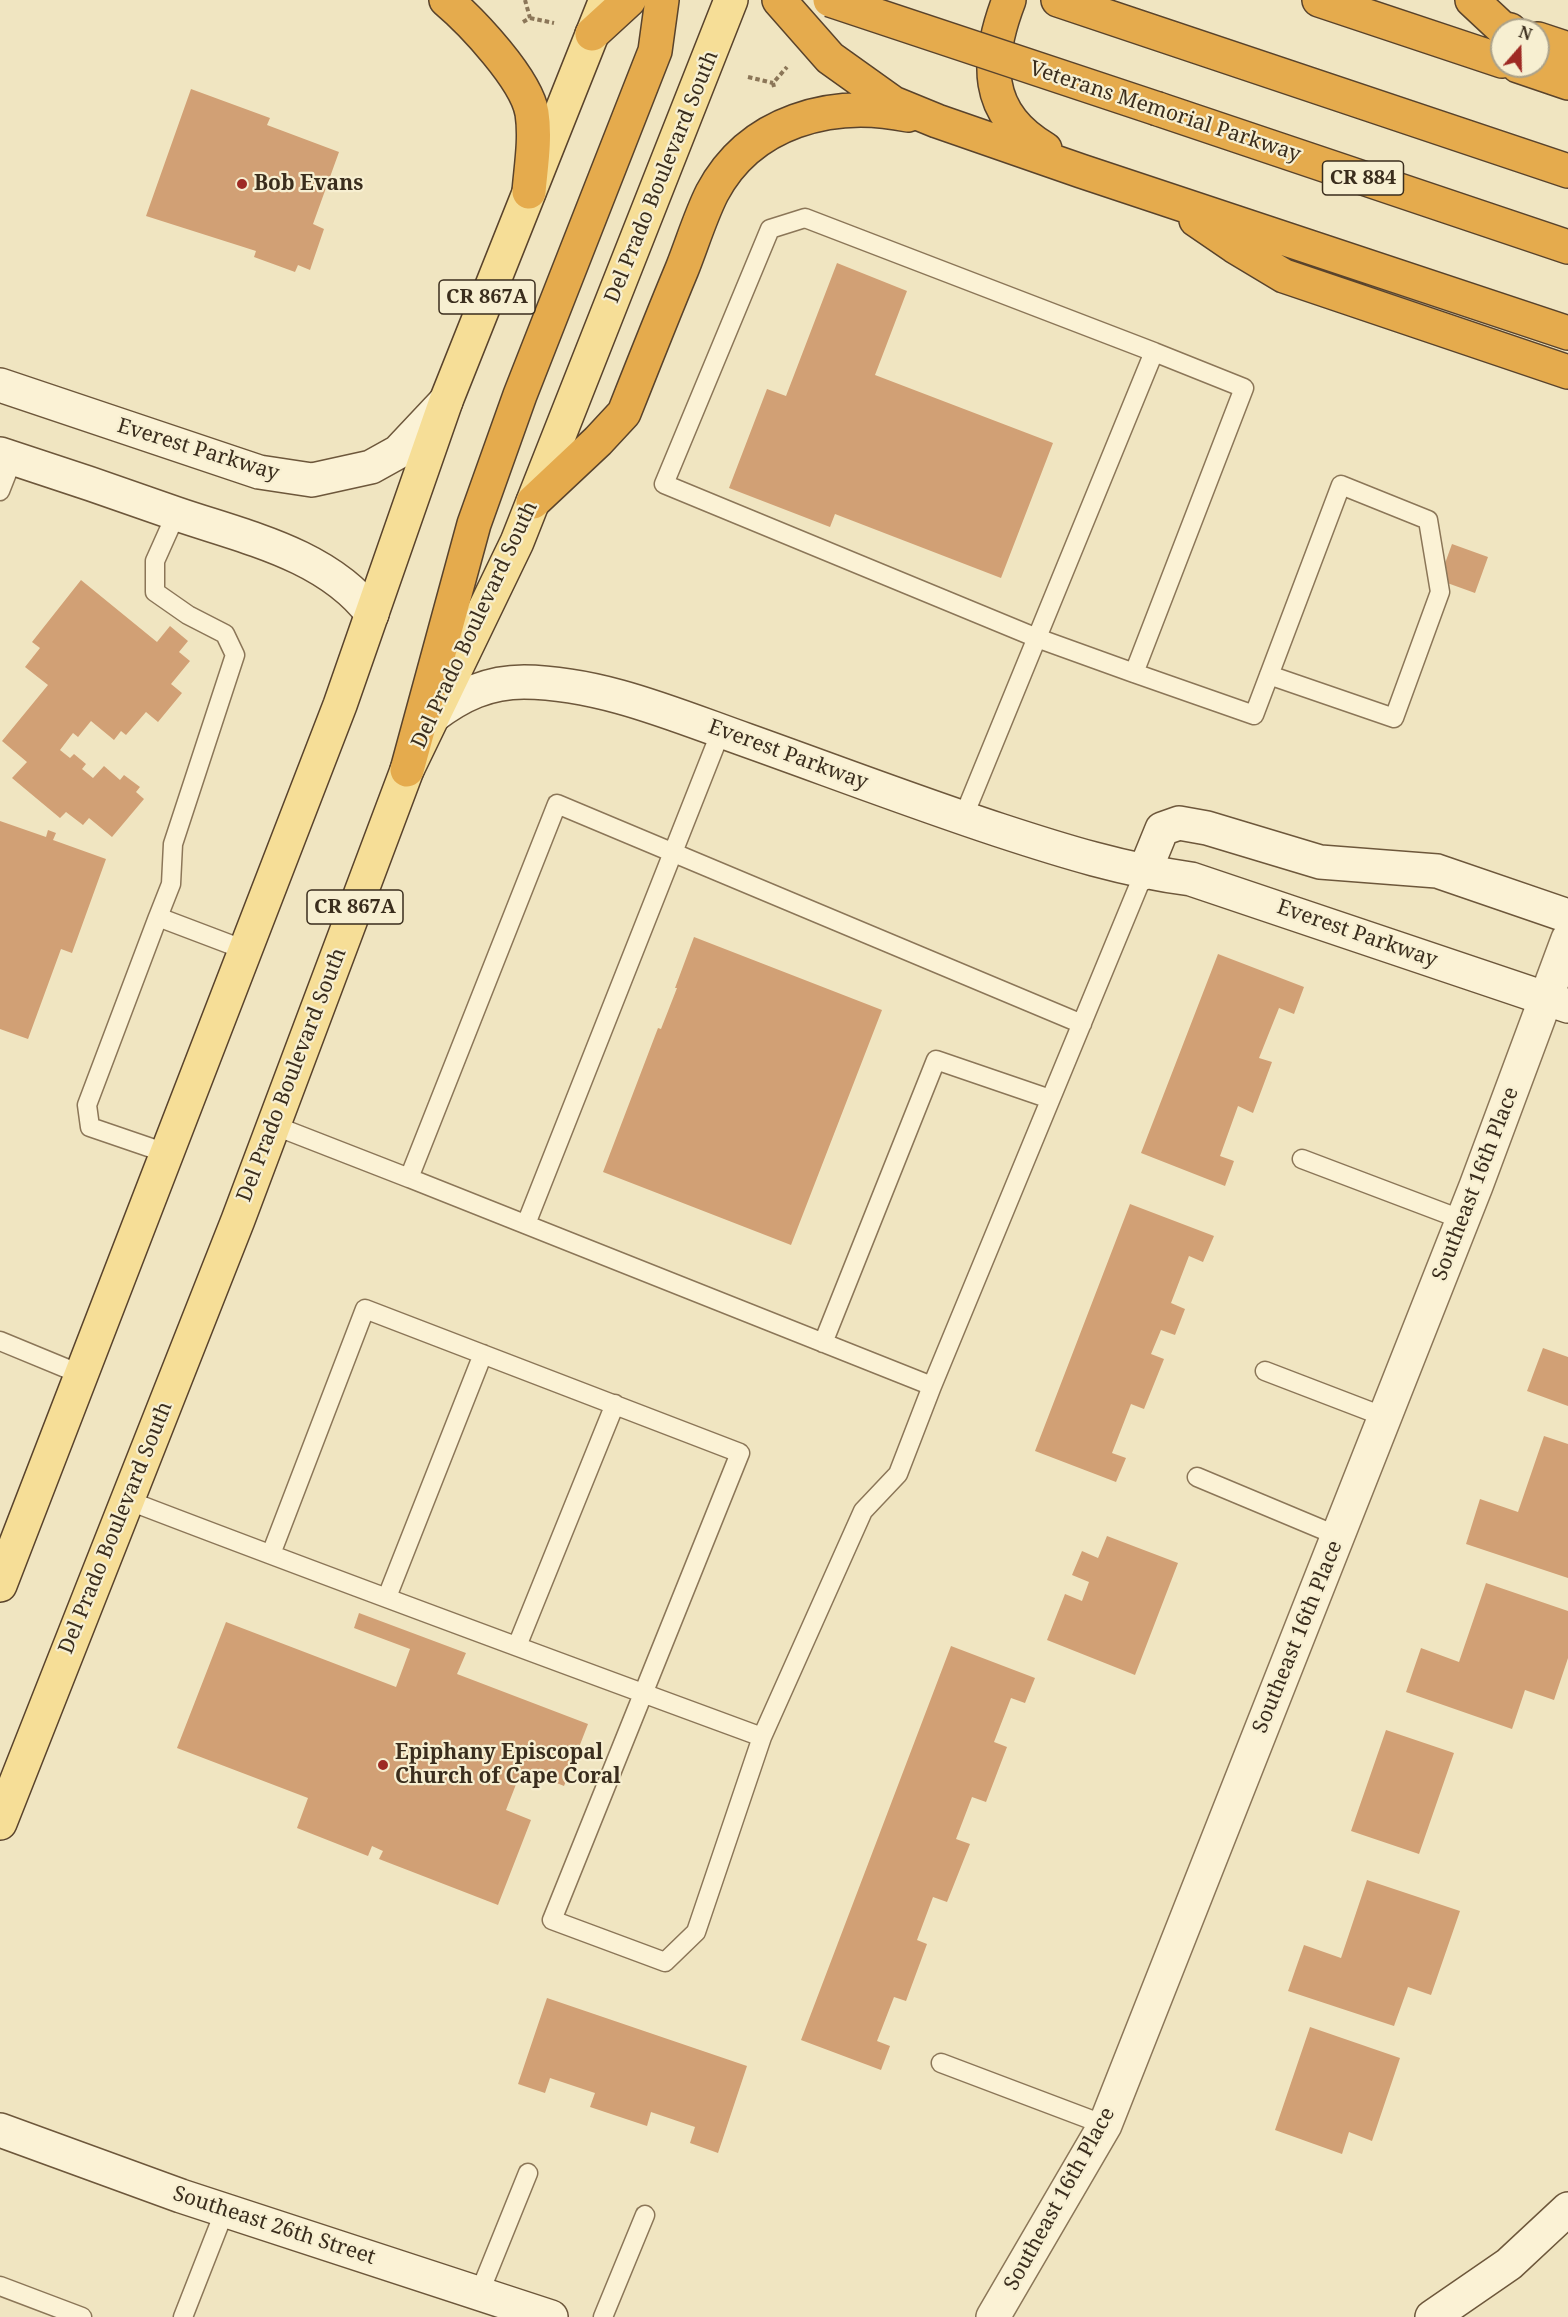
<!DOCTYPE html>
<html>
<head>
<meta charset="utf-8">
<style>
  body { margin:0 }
  #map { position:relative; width:1568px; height:2317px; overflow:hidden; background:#f0e5c1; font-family:"Noto Serif",serif }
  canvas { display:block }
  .north { position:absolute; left:1490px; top:18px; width:60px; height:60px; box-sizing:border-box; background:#f7efd1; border:2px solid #aba189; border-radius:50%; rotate:20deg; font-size:16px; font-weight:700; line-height:24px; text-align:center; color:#3a2d1d }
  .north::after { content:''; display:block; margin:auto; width:21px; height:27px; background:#9e2a24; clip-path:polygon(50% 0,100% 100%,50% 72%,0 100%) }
</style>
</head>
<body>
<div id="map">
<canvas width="1568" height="2317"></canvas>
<div class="north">N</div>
</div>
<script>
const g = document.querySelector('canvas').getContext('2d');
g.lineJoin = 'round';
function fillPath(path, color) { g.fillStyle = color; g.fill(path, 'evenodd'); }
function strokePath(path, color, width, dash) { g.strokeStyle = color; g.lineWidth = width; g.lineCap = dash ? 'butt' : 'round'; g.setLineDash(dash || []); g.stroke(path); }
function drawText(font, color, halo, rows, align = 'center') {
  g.font = font + ' "Noto Serif",serif'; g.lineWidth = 4.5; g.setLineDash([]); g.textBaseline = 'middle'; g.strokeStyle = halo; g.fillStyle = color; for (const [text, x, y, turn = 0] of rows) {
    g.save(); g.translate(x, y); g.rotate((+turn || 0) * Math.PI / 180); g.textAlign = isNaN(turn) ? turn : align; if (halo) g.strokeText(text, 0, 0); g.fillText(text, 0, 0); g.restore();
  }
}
fillPath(new Path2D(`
  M191,89L270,118L267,125L339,152L313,224L324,229L310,270L298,265L295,272L254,257L256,251L146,216Z
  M837,263L907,291L875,375L1053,443L1001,578L835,514L830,527L729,488L767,389L786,396Z
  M1452,544L1488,557L1475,593L1439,580Z
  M81,580L157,642L170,626L188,641L179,652L190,661L171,684L182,693L158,722L146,712L126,735L121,731L114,740L91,721L78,737L73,733L60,750L70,758L74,754L86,764L82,769L93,778L104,766L120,780L124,775L140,787L136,792L144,799L112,837L89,818L83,825L66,812L60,818L12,778L27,762L2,741L48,685L25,667L40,648L32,642Z
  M0,821L46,837L48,830L56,833L53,840L106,859L72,953L61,949L28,1039L0,1029Z
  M694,937L882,1010L791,1245L603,1172L658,1028L661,1029L677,988H675Z
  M1218,954L1304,987L1294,1014L1279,1008L1259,1058L1272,1062L1253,1113L1238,1106L1220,1156L1234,1161L1225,1186L1141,1153Z
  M1130,1204L1214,1236L1203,1262L1189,1256L1171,1303L1185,1309L1175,1335L1161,1330L1151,1354L1164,1359L1144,1409L1131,1404L1112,1453L1126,1458L1116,1482L1035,1451Z
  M1543,1348L1568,1357V1406L1527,1391Z
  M1544,1436L1568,1444V1578L1466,1544L1480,1499L1518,1512Z
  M1107,1536L1178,1563L1135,1675L1047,1640L1065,1594L1082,1601L1089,1582L1072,1575L1082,1551L1098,1558Z
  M1486,1583L1568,1611V1658L1554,1700L1525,1690L1512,1729L1406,1692L1421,1648L1459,1662Z
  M359,1613L466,1653L457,1674L588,1724L564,1786L522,1769L506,1810L531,1820L498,1905L379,1859L383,1851L372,1846L368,1856L297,1828L308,1798L177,1748L226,1622L396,1687L410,1649L354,1628Z
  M951,1646L1035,1678L1025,1703L1011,1698L994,1742L1007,1747L986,1802L972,1797L956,1839L970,1844L947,1902L933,1897L917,1940L927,1944L906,2001L894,1997L877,2041L890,2046L881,2070L801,2040Z
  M1386,1730L1454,1753L1419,1854L1351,1831Z
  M1367,1880L1460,1911L1431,1995L1408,1987L1394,2026L1288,1991L1304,1945L1341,1958Z
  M547,1998L747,2066L718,2153L690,2143L695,2127L651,2112L647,2126L590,2107L595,2093L550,2078L545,2093L518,2084Z
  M1310,2027L1400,2058L1372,2141L1349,2132L1342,2154L1275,2130Z`), '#d1a075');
const lane = new Path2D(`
  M0,491L13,458
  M1134,673L1254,715L1341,485L1428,520L1440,592L1394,718L1269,675
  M963,818L1154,352L1244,388L1134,673L1037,638L664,484L770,229L805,218L1154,352
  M158,917L171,884L173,844L235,655L225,634L188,615L155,592V561L176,514
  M273,1125L409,1178
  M166,1153L90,1127L87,1105L158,917L245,950
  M1302,1159L1463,1220
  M526,1224L721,731
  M0,1341L80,1374
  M823,1343L936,1060L1050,1099
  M1265,1371L1385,1417
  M932,1386L409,1178L557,804L1082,1024
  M1197,1477L1338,1536
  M127,1500C338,1581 550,1659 762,1737L696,1932L665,1962L552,1920L740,1453L365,1309L271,1554
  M387,1597L483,1354
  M517,1646L615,1404
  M762,1737L863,1511L898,1474L932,1386L1144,873
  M941,2063L1105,2125
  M0,2286L82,2317
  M479,2294L528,2173
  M183,2317L225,2210
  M603,2317L645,2215`);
const street = new Path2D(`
  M993,2317L1105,2125L1476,1186L1568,939`);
const secondary = new Path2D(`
  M0,385L259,472L312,480L371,467L398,452L446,401
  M0,454C59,473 118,493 177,514C244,537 327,554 372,614
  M433,716C461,695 488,682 524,682C602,683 675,715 746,740C830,770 914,802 999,830C1063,851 1124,870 1191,879L1568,1006
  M1144,873L1162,829L1179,823L1207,828L1320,862L1437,871L1568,916
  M0,2130L181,2196L551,2317
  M1432,2317L1509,2264L1568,2209`);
const primary = new Path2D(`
  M0,1585L340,705L446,401L603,7
  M0,1823L238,1220L407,770L517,542L731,0`);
const highway = new Path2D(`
  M446,0C472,22 526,79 532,113C536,139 531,167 529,192
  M779,0L830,58L893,103L937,121L1081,171L1568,333
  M1009,0C986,60 983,113 1045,149
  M1058,0L1568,171
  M1319,0L1502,61
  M1472,0L1502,28L1510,30
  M592,34L629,0
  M1538,39L1568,49
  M1518,66L1568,83
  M1158,109L1568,247
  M1196,220L1234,246L1284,276L1568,372
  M533,502L598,441L624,413C643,365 662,317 682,269C692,244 700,217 712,193C750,121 832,99 908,115
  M407,770L474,524L520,395L655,51L662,0`);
strokePath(lane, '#8b7658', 21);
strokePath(street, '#8b7658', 36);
strokePath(secondary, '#6d573b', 36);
strokePath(primary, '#59432c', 36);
strokePath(highway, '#59432c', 36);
strokePath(new Path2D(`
  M530,18L554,23
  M523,22L530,18L525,0
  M748,77L773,83
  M774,87L773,83L787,67`), '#8b7658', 4, [4.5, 3]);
strokePath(lane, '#fbf2d5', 18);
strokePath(street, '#fbf2d5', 33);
strokePath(secondary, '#fbf2d5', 33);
strokePath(primary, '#f6de97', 33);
strokePath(highway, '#e5ab4d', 33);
const highwayBridge = new Path2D(`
  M830,0L1158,109`);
strokePath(highwayBridge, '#59432c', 36, []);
strokePath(highwayBridge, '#e5ab4d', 33);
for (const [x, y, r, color] of [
  [242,184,6,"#9e2a24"],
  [383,1765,6,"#9e2a24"]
]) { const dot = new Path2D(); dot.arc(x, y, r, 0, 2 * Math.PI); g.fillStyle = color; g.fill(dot); strokePath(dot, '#f7efd1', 2); }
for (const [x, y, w] of [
  [1363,178,81],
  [487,297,96],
  [355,907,96]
]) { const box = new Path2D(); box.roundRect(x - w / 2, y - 17, w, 34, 4.5); g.fillStyle = '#f7efd1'; g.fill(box); strokePath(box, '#3a2d1d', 1.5); }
drawText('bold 20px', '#3a2d1d', null, [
  ["CR 884",1363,178],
  ["CR 867A",487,297],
  ["CR 867A",355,907]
]);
drawText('21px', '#3a2d1d', '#f7efd1', [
  ["Veterans Memorial Parkway",1165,112,18],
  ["Del Prado Boulevard South",662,177,-68],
  ["Everest Parkway",198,450,17],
  ["Del Prado Boulevard South",475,625,-65],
  ["Everest Parkway",788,755,20],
  ["Everest Parkway",1357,934,19],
  ["Del Prado Boulevard South",292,1075,-69],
  ["Southeast 16th Place",1476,1184,-69],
  ["Del Prado Boulevard South",116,1528,-68],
  ["Southeast 16th Place",1298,1637,-68],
  ["Southeast 16th Place",1060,2199,-61],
  ["Southeast 26th Street",274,2226,18]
]);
drawText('bold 21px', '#3a2d1d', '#f7efd1', [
  ["Bob Evans",254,184],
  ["Epiphany Episcopal",395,1753],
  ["Church of Cape Coral",395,1777]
], 'left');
</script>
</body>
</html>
